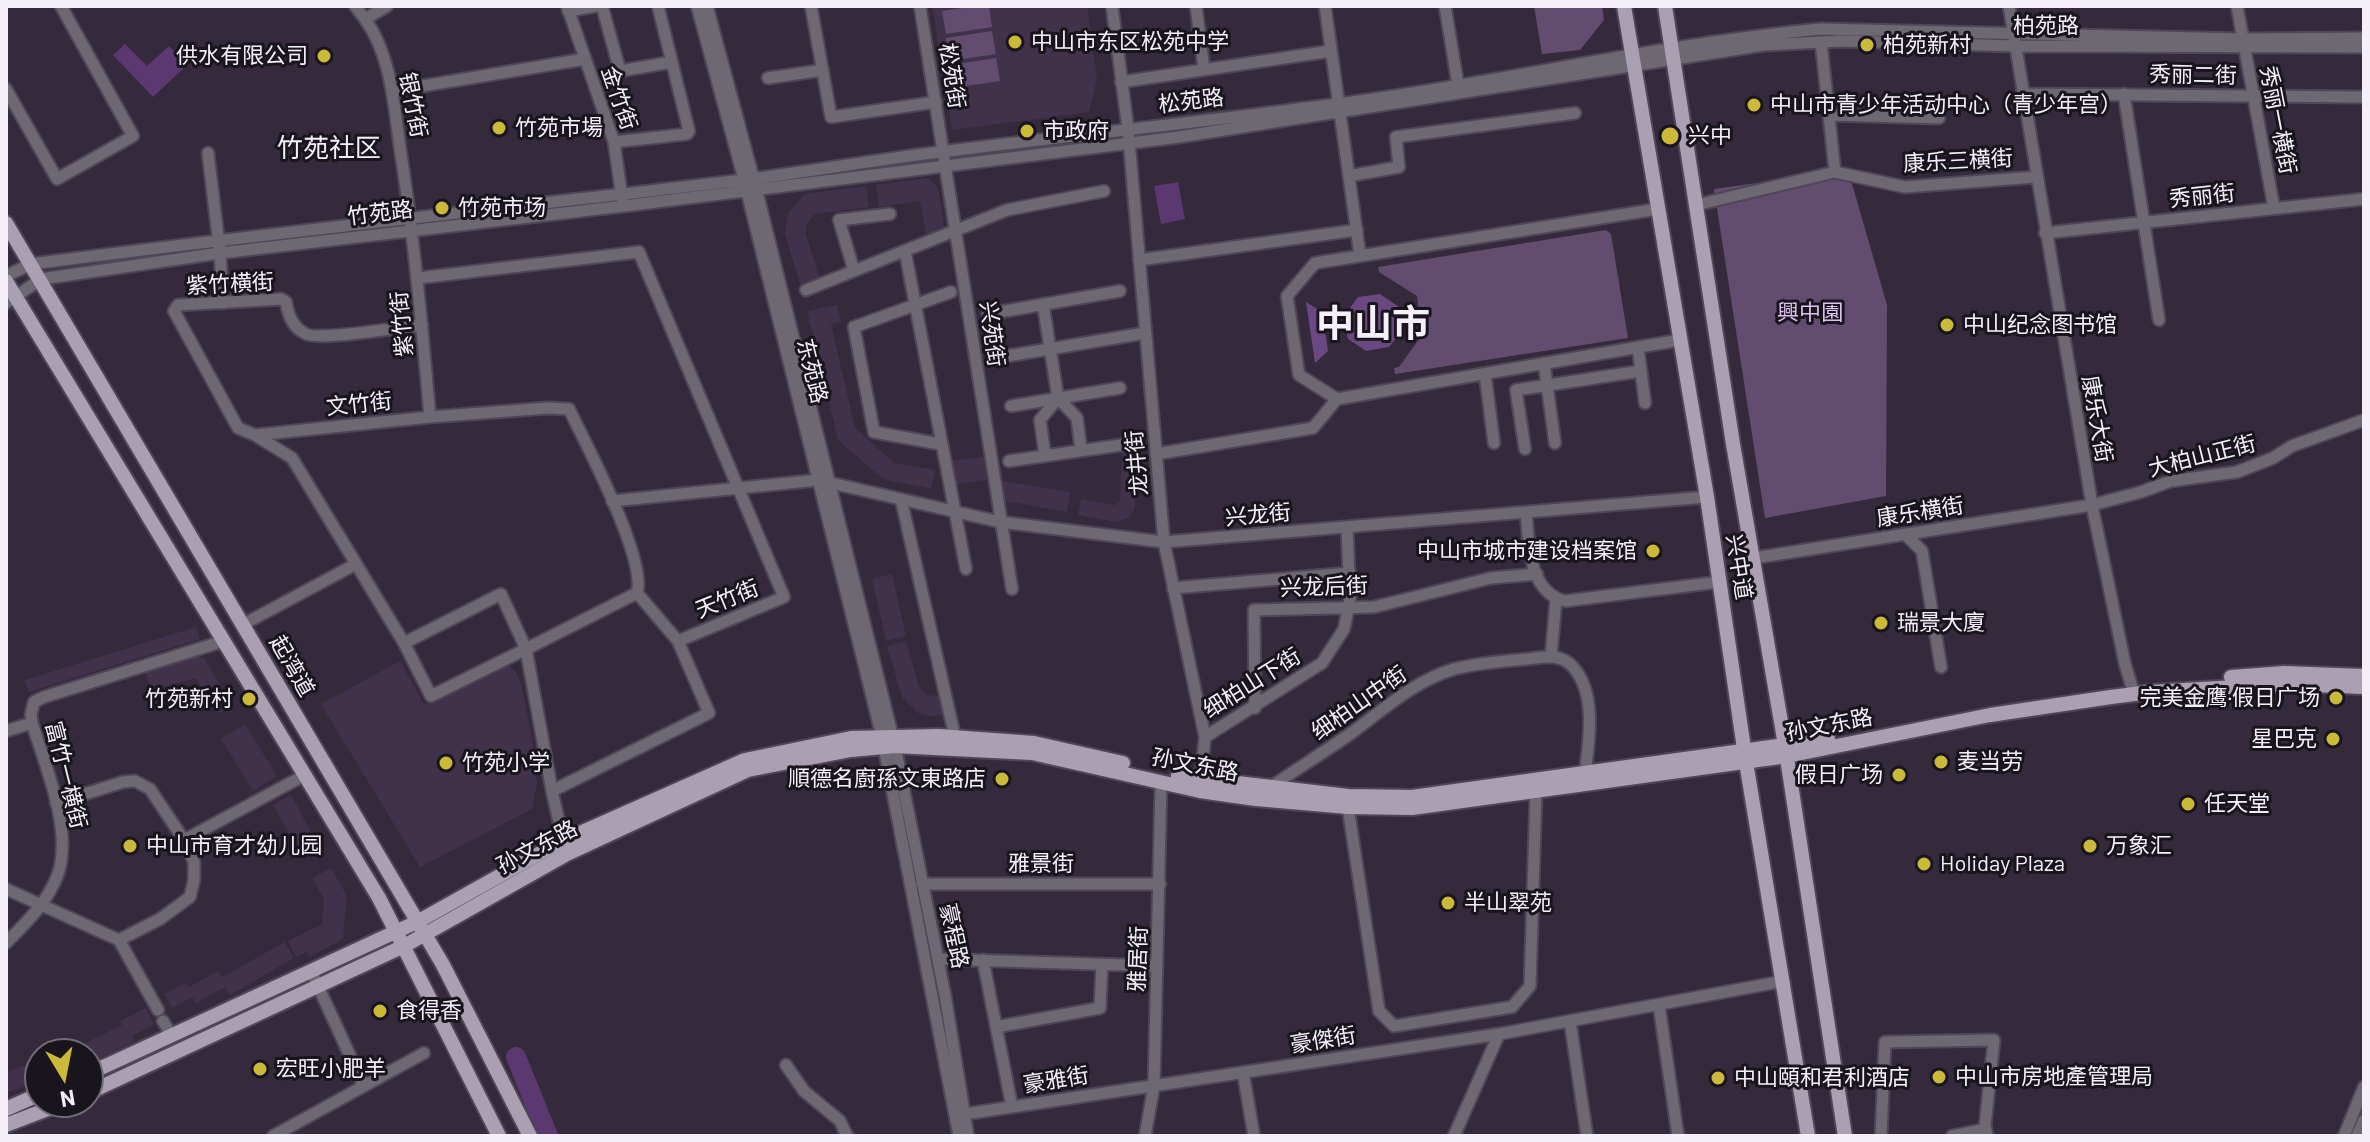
<!DOCTYPE html>
<html>
<head>
<meta charset="utf-8">
<style>
  body { margin:0 }
  #map { position:relative; width:2370px; height:1142px; overflow:hidden; background:#342a3c; font-family:Barlow,sans-serif }
  canvas { display:block }
  .frame { position:absolute; inset:0; border:8px solid #f5effa; pointer-events:none }
  .north { position:absolute; left:24px; top:1038px; width:80px; height:80px; box-sizing:border-box; background:#19151d; border:2px solid #716c75; border-radius:50%; rotate:170deg; font-size:22px; font-weight:700; line-height:32px; text-align:center; color:#f5effa }
  .north::after { content:''; display:block; margin:auto; width:28px; height:36px; background:#ccb939; clip-path:polygon(50% 0,100% 100%,50% 72%,0 100%) }
</style>
</head>
<body>
<div id="map">
<canvas width="2370" height="1142"></canvas>
<div class="frame"></div>
<div class="north">N</div>
</div>
<script>
const g = document.querySelector('canvas').getContext('2d');
g.lineJoin = 'round';
function fillPath(path, color) { g.fillStyle = color; g.fill(path, 'evenodd'); }
function strokePath(path, color, width, dash) { g.strokeStyle = color; g.lineWidth = width; g.lineCap = dash ? 'butt' : 'round'; g.setLineDash(dash || []); g.stroke(path); }
function drawText(font, color, halo, rows, align = 'center') {
  g.font = font + ' Barlow,"Noto Sans SC",sans-serif'; g.lineWidth = 6; g.setLineDash([]); g.textBaseline = 'middle'; g.strokeStyle = halo; g.fillStyle = color; for (const [text, x, y, turn = 0] of rows) {
    g.save(); g.translate(x, y); g.rotate((+turn || 0) * Math.PI / 180); g.textAlign = isNaN(turn) ? turn : align; if (halo) g.strokeText(text, 0, 0); g.fillText(text, 0, 0); g.restore();
  }
}
fillPath(new Path2D(`
  M932,6H1087L1097,78L1089,112L952,130Z
  M927,178L938,187L945,231L926,234L920,201L879,207L876,185Z
  M866,186L869,207L815,214L807,223L806,234L819,277L800,284L785,234L788,213L805,194Z
  M837,305L841,322L831,324L855,428L894,463L935,470L931,489L883,479L838,440L807,311Z
  M1136,450L1135,509L1128,518L1116,522L1078,515L1081,499L1114,505L1120,502L1122,452Z
  M984,457L987,480L951,485L948,461Z
  M1002,481L1070,492L1067,512L1000,500Z
  M892,574L906,636L886,641L872,579Z
  M196,627L200,639L29,692L25,680Z
  M906,641L919,687L926,695L940,696L944,714L931,716L918,713L902,697L887,646Z
  M196,656L205,659L233,708L217,713L196,678L151,690L145,671Z
  M400,661L424,704L508,665L515,671L521,683L533,744L537,783L532,809L420,867L321,704Z
  M245,724L277,776L253,791L221,739Z
  M291,795L320,849L303,858L273,805Z
  M331,868L347,896L343,939L310,957L307,952L296,957L288,941L322,924L324,899L312,878Z
  M285,942L294,958L230,995L225,987L196,1003L192,997L172,1008L164,994L186,983L189,987L218,971L222,977Z
  M146,1008L154,1025L132,1036L135,1041L88,1064V1054H79L76,1048L122,1025L120,1021Z
  M40,1060V1081L6,1093V1072Z`), '#40324a');
fillPath(new Path2D(`
  M975,6H989L992,27L946,34L942,11Z
  M1534,6H1602L1604,20L1580,50L1542,54Z
  M992,31L996,54L950,61L946,38Z
  M996,58L1000,81L953,88L950,65Z
  M1848,170L1887,305L1886,496L1765,518L1714,189Z
  M1606,230L1611,234L1628,338L1395,374L1394,368L1399,367L1422,335L1417,296L1379,272L1378,267Z`), '#624d71');
fillPath(new Path2D(`
  M1380,294L1399,307L1402,330L1389,347L1366,351L1348,339L1344,316L1358,297Z
  M1306,302L1322,312L1328,351L1315,363Z`), '#6b4882');
fillPath(new Path2D(`
  M125,44L147,66L169,46L187,65L153,97L113,55Z
  M1178,182L1185,219L1161,224L1154,186Z`), '#5b3870');
strokePath(new Path2D(`
  M516,1057L548,1136`), '#5b3870', 20);
const minor = new Path2D(`
  M355,6L365,19
  M387,6L365,19C391,55 394,105 400,148C414,237 422,327 430,417
  M567,6L614,142L622,198
  M602,6L620,71L672,62
  M697,6L742,172L882,737L959,1136
  M707,6L756,188L895,746L945,995L968,1136
  M811,6L831,117L936,102
  M920,6L1012,589
  M1112,6L1128,129L1164,542L1205,737L1200,786
  M1196,6L1204,70
  M1325,6L1360,255
  M1445,6L1459,91
  M2009,6L2092,505L2125,664L2134,694
  M2237,6L2274,208
  M568,11L596,6
  M1821,42L1835,172
  M768,78L823,70
  M1121,82L1331,51
  M6,89L57,179L133,136L61,6
  M392,91L585,59
  M2022,94L2364,97
  M2124,94L2159,320
  M1829,115L1939,118
  M614,142L687,134L689,131L658,6
  M208,153L220,253L223,303
  M1349,176L1399,167L1396,137L1575,113
  M1696,205L1835,172L1905,187L2036,177
  M2045,233L2364,199
  M905,251L966,569
  M1139,260L1357,230
  M854,271L839,220L890,214
  M6,276L31,264C268,233 506,208 743,180C806,172 869,161 932,153C1067,136 1202,122 1337,104C1499,83 1658,44 1821,29L2242,39L2364,38
  M418,278L639,252L784,597L678,641L709,713L552,791
  M806,290L1007,210L1104,191
  M6,303L41,279L220,253L624,206L1179,137L1764,45L1841,41L2015,46L2364,47
  M1043,304L1058,398L1077,418L1081,450
  M988,314L1120,291
  M1638,347L1645,403
  M995,358L1145,333
  M1544,363L1555,443
  M1485,374L1494,443
  M1337,399L1299,375L1287,296L1315,263L1658,209
  M1011,406L1120,388
  M255,435L238,428L174,311L178,305L281,299L286,302C288,315 293,328 306,334C319,341 402,327 422,325
  M940,444L874,432L854,327L951,292
  M1525,449L1516,390L1641,371
  M1156,454L1313,428L1337,399L1680,340
  M1045,455L1040,420L1058,398
  M1009,461L1128,444
  M901,499L955,737
  M612,501L818,480L1000,522L1164,542L1707,497
  M1526,512C1529,543 1528,592 1565,601L1719,582
  M1906,535L1922,551L1941,667
  M1754,558L2092,505L2141,492L2171,481L2237,472L2273,458L2292,446L2364,420
  M1173,588L1350,573
  M637,593L678,641
  M242,625L356,564
  M404,643L501,594L526,649L637,593C647,559 586,444 569,409L548,408L430,417L255,435L292,458L404,643L431,696L526,649L552,791L565,848
  M1551,657L1556,599
  M1255,708L1254,610L1374,607L1491,578L1537,574
  M6,731L32,723
  M1205,737L1322,663L1344,629L1350,600L1347,527
  M1268,789C1295,770 1323,753 1350,734C1383,710 1414,681 1454,669C1477,663 1503,661 1527,659C1544,657 1561,653 1573,667C1597,694 1589,741 1585,774
  M1348,807L1379,1011L1394,1026L1512,1007L1530,986L1536,793
  M184,840L305,775
  M922,884H1160
  M6,889L119,940L160,919L190,897L194,880V862L184,840L150,789L135,781L123,782L56,803
  M119,940L158,1010
  M6,943C26,923 48,902 58,874C73,830 45,765 32,723L31,714L34,702L44,697L224,641
  M938,959L1157,966
  M983,960L1012,1107
  M311,971L364,1086
  M1659,1005L1678,1136
  M163,1021L172,1036
  M1570,1021L1587,1136
  M996,1027L1100,1008L1102,964
  M786,1065L804,1091L840,1121L847,1136
  M1243,1072L1254,1136
  M965,1114L1499,1034L1784,981
  M273,1136L424,1053
  M1145,1136L1154,1086L1161,782
  M1454,1136L1499,1034
  M1881,1136L1885,1042L1994,1040L1985,1126L1987,1136
  M1952,1136L1986,1129
  M2344,1136L2364,1087
  M2357,1136L2364,1120`);
const major = new Path2D(`
  M1624,6L1707,497L1746,762L1808,1136
  M1665,6L1733,444L1785,745L1845,1136
  M6,223L443,965L530,1136
  M6,281L379,898L499,1136
  M2231,677L2284,673L2364,676
  M1178,776L1348,796L1412,797L1828,739
  M88,1074L417,922L560,842L745,760L851,738L939,736L1034,743L1123,763
  M88,1093L404,946L567,854L748,770L851,750L895,746L1032,753L1200,791L1256,799L1348,807L1412,808L1787,756L1990,715L2111,697L2150,692L2287,684L2364,687
  M6,1109L40,1094
  M6,1125L66,1102`);
strokePath(minor, '#4f4657', 15);
strokePath(major, '#4f4657', 18);
strokePath(minor, '#6d6871', 11);
strokePath(major, '#aaa0b2', 14);
for (const [x, y, r, color] of [
  [1015,42,8,"#ccb939"],
  [1867,45,8,"#ccb939"],
  [324,56,8,"#ccb939"],
  [1754,105,8,"#ccb939"],
  [499,128,8,"#ccb939"],
  [1027,131,8,"#ccb939"],
  [1670,136,10,"#ccb939"],
  [442,208,8,"#ccb939"],
  [1947,325,8,"#ccb939"],
  [1653,551,8,"#ccb939"],
  [1881,623,8,"#ccb939"],
  [2336,698,8,"#ccb939"],
  [249,699,8,"#ccb939"],
  [2333,739,8,"#ccb939"],
  [1941,762,8,"#ccb939"],
  [446,763,8,"#ccb939"],
  [1899,775,8,"#ccb939"],
  [1002,779,8,"#ccb939"],
  [2188,804,8,"#ccb939"],
  [130,846,8,"#ccb939"],
  [2090,846,8,"#ccb939"],
  [1924,864,8,"#ccb939"],
  [1448,903,8,"#ccb939"],
  [380,1011,8,"#ccb939"],
  [260,1069,8,"#ccb939"],
  [1939,1077,8,"#ccb939"],
  [1718,1078,8,"#ccb939"]
]) { const dot = new Path2D(); dot.arc(x, y, r, 0, 2 * Math.PI); g.fillStyle = color; g.fill(dot); strokePath(dot, '#19151d', 3); }
drawText('22px', '#f5effa', '#19151d', [
  ["柏苑路",2046,26],
  ["秀丽二街",2193,75,1],
  ["松苑街",952,76,81],
  ["金竹街",619,98,71],
  ["松苑路",1191,101,-7],
  ["银竹街",413,105,79],
  ["秀丽一横街",2278,120,79],
  ["康乐三横街",1958,161,-3],
  ["秀丽街",2202,196,-6],
  ["竹苑路",380,213,-7],
  ["紫竹横街",230,284,-3],
  ["紫竹街",402,324,-95],
  ["兴苑街",992,334,82],
  ["东苑路",812,371,76],
  ["文竹街",359,404,-6],
  ["康乐大街",2097,419,80],
  ["大柏山正街",2202,456,-14],
  ["龙井街",1137,463,-95],
  ["康乐横街",1920,512,-9],
  ["兴龙街",1258,515,-5],
  ["兴中道",1739,567,81],
  ["兴龙后街",1324,587,-2],
  ["天竹街",727,599,-22],
  ["起湾道",292,666,60],
  ["细柏山下街",1252,683,-32],
  ["细柏山中街",1359,703,-35],
  ["孙文东路",1829,725,-11],
  ["孙文东路",1195,765,11],
  ["富竹一横街",66,775,76],
  ["孙文东路",537,847,-28],
  ["雅景街",1041,864],
  ["豪程路",954,936,78],
  ["雅居街",1138,959,-88],
  ["豪傑街",1323,1040,-9],
  ["豪雅街",1056,1080,-9]
]);
drawText('22px', '#f5effa', '#19151d', [
  ["中山市东区松苑中学",1031,42],
  ["柏苑新村",1883,45],
  ["供水有限公司",308,56,"right"],
  ["中山市青少年活动中心（青少年宫）",1770,105],
  ["竹苑市場",515,128],
  ["市政府",1043,131],
  ["兴中",1688,136],
  ["竹苑市场",458,208],
  ["中山纪念图书馆",1963,325],
  ["中山市城市建设档案馆",1637,551,"right"],
  ["瑞景大廈",1897,623],
  ["完美金鹰·假日广场",2320,698,"right"],
  ["竹苑新村",233,699,"right"],
  ["星巴克",2317,739,"right"],
  ["麦当劳",1957,762],
  ["竹苑小学",462,763],
  ["假日广场",1883,775,"right"],
  ["順德名廚孫文東路店",986,779,"right"],
  ["任天堂",2204,804],
  ["中山市育才幼儿园",146,846],
  ["万象汇",2106,846],
  ["Holiday Plaza",1940,864],
  ["半山翠苑",1464,903],
  ["食得香",396,1011],
  ["宏旺小肥羊",276,1069],
  ["中山市房地產管理局",1955,1077],
  ["中山頤和君利酒店",1734,1078]
], 'left');
drawText('22px', '#dec0f3', '#19151d', [
  ["興中園",1810,313]
]);
drawText('26px', '#f5effa', '#19151d', [
  ["竹苑社区",329,148]
]);
drawText('bold 38px', '#f5effa', '#19151d', [
  ["中山市",1373,324]
]);
</script>
</body>
</html>
